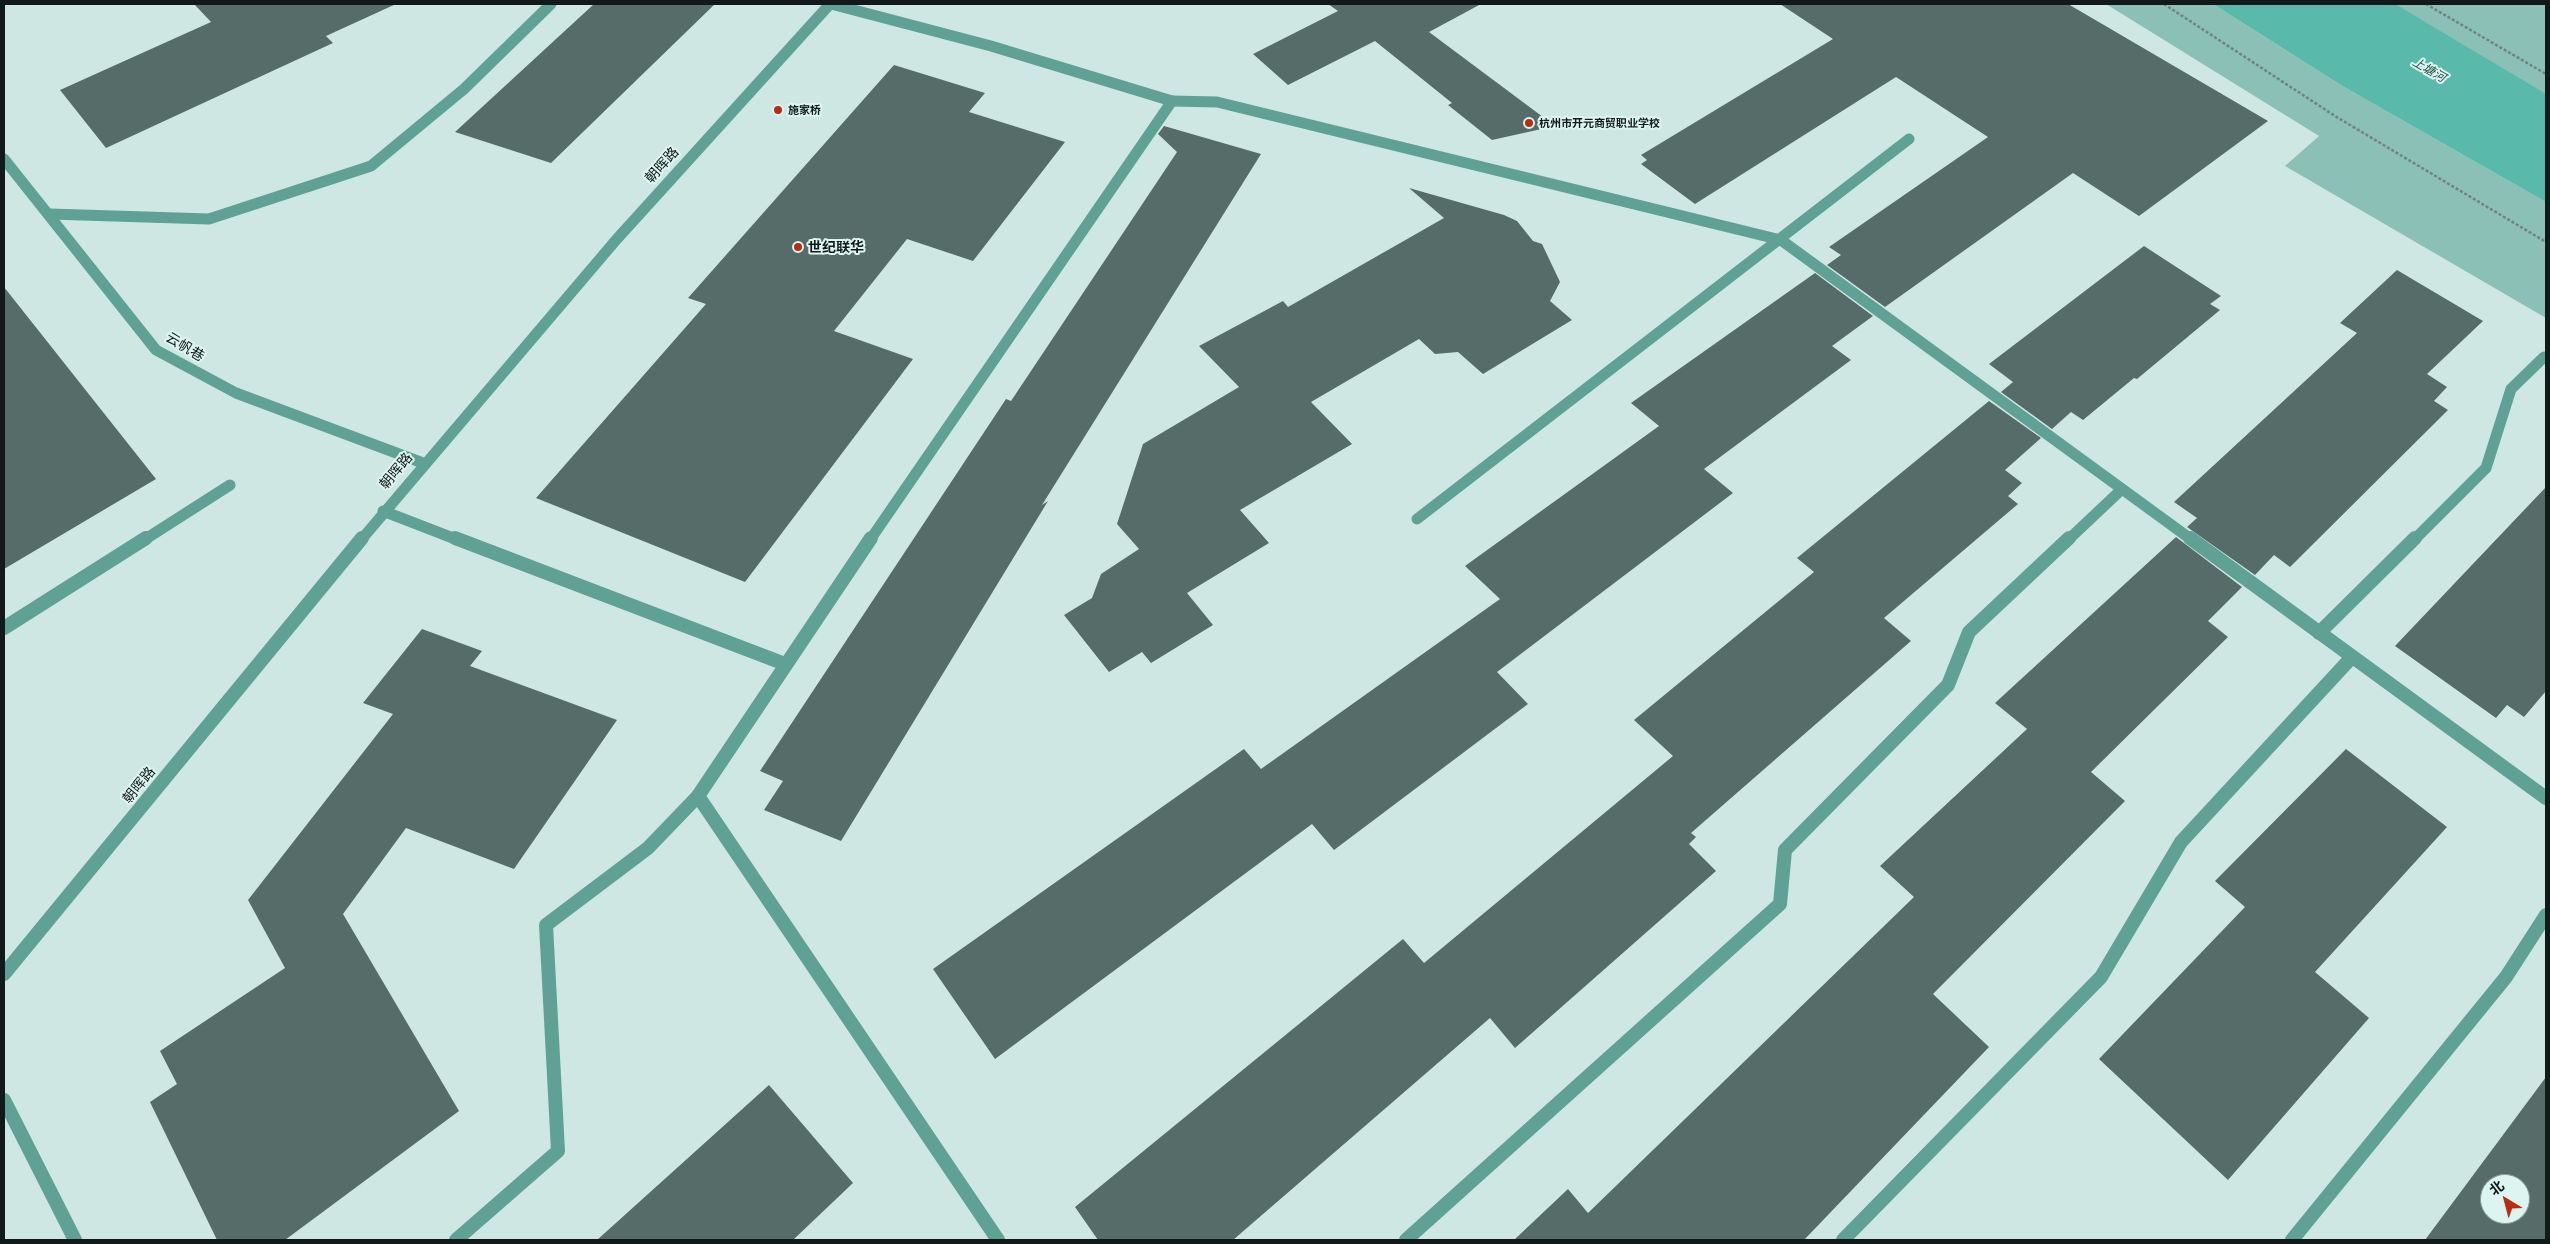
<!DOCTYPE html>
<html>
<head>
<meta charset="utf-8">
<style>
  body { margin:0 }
  #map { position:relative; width:2550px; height:1244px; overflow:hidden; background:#cfe7e2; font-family:Lato,"Noto Sans SC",sans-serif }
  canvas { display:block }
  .frame { position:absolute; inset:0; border:5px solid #121a19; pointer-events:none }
  .north { position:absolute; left:2480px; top:1174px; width:50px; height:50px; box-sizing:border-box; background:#dcf5f0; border:1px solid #8b9d9a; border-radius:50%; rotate:323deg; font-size:14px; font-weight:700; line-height:20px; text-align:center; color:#121a19 }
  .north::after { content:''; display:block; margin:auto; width:18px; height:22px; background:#b82c13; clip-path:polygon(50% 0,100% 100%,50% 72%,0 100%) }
</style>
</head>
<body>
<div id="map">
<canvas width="2550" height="1244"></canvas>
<div class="frame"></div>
<div class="north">北</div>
</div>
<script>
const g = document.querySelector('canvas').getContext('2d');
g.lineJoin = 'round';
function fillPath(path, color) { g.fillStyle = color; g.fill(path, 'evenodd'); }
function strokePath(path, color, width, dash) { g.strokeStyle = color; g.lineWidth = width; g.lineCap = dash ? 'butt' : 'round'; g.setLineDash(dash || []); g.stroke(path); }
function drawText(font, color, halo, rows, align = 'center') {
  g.font = font + ' Lato,"Noto Sans SC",sans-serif'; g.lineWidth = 4; g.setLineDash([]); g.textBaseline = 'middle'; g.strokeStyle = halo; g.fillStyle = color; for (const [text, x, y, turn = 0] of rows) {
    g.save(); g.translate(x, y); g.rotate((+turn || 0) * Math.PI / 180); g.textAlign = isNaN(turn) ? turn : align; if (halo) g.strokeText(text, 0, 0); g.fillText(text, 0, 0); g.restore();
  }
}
fillPath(new Path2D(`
  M2106,4H2213L2344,87L2546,202V318L2285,166L2319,136Z
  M2386,4H2546V96Z`), '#8bc0b6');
fillPath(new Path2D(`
  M2213,4H2395L2546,94V202L2344,87Z`), '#59b9aa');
fillPath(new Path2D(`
  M194,4H396L326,36L333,43L106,148L60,90L211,22Z
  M594,4H715L551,163L455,132Z
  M1328,4H1481L1429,32L1555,126L1492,140L1448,105L1452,103L1375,41L1288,85L1253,54L1338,11Z
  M1780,4H2068L2268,121L2139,216L2073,173L1885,307L1827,265L1841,255L1829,247L1988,137L1896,77L1695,204L1641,164L1647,160L1641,155L1833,39Z
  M894,65L985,93L969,112L1065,142L973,261L907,239L834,331L913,359L745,582L536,498L706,304L688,298Z
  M1164,126L1261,154L1042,505L1048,501L841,841L764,810L783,781L760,771L1006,399L1011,401L1177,152L1158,134Z
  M1409,188L1504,215L1517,221L1533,241L1542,244L1560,282L1550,301L1572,320L1483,374L1458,352L1435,354L1419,339L1311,402L1352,444L1240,510L1269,543L1187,593L1213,625L1151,663L1142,652L1109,672L1064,615L1092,598L1101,574L1139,549L1117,524L1143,444L1239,387L1199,346L1283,301L1288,307L1444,218Z
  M2144,246L2221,296L2210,304L2220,310L2137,379L2134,378L2083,420L2071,412L2052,429L2001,392L2013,382L1989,364Z
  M2397,270L2483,321L2427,374L2447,387L2434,401L2448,410L2290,567L2274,555L2255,575L2187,527L2197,518L2174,502L2357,333L2340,323Z
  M1815,273L1873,316L1832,346L1851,360L1704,469L1733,493L1497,672L1528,704L1334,850L1312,824L995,1059L933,969L1244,749L1261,769L1500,599L1465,566L1659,426L1631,403Z
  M4,287L156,479L4,569Z
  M1989,401L2041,438L2005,470L2022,483L2008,496L2018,504L1884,618L1911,641L1691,833L1696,837L1689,844L1716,871L1515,1048L1490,1018L1233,1240H1098L1075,1207L1403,939L1424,963L1673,756L1634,720L1814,572L1797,558Z
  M2546,487V691L2524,717L2507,705L2496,718L2395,646Z
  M2176,537L2242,587L2208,621L2228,637L2091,772L2125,801L1933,994L1989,1047L1804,1240H1514L1568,1189L1588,1213L1914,897L1880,866L2027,729L1995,703Z
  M422,629L482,651L470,666L617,720L514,869L406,828L343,914L459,1111L285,1240H217L150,1102L177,1084L160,1051L285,968L248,900L393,714L363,703Z
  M2346,749L2447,827L2315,972L2369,1018L2228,1180L2099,1059L2245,907L2215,881Z
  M2546,1077V1240H2425ZM2490,1184H2520V1214H2490Z
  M769,1085L853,1183L793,1240H597Z`), '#566c68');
strokePath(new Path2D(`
  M2164,4L2335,116L2546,242
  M2426,4L2546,74`), '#72827f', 2.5, [3, 2]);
strokePath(new Path2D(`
  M1172,101L1217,102L1781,240L2192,540
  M50,214L209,219L371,166L464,89L551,4
  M1417,519L1909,139
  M144,540L230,485
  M2068,540L2121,490
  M2414,540L2486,468L2511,389L2544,357`), '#60a196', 11);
strokePath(new Path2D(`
  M2190,538L2546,798
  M4,628L146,538
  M2319,633L2415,538
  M456,1240L558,1151L546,925L648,848L698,796
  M1406,1240L1780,904L1785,850L1948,685L1969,632L2069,538
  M1843,1240L2101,977L2181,842L2352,657`), '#60a196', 14);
strokePath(new Path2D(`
  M831,4L991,46L1172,101L870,540
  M4,159L156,350L236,393L423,463
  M383,511L458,540`), '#60a196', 11);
strokePath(new Path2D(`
  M455,538L785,664
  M871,538L698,796L998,1240
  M2292,1240L2506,977L2546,915`), '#60a196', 14);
strokePath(new Path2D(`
  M361,540L616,240L830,4`), '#60a196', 11);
strokePath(new Path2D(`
  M4,974L362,538
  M4,1100L75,1240`), '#60a196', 14);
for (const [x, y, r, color] of [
  [778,110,5,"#b82c13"],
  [1529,123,5,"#b82c13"],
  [798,247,5,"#b82c13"]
]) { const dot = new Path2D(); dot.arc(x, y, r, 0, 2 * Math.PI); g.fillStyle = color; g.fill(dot); strokePath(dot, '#dcf5f0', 2); }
drawText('bold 11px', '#121a19', '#dcf5f0', [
  ["施家桥",788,110],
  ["杭州市开元商贸职业学校",1539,123]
], 'left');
drawText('italic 12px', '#214c46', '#dcf5f0', [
  ["上塘河",2429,70,30]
]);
drawText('14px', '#121a19', '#dcf5f0', [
  ["朝晖路",662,165,-48],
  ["云帆巷",185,347,31],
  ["朝晖路",396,471,-50],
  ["朝晖路",139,785,-51]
]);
drawText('bold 14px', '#121a19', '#dcf5f0', [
  ["世纪联华",808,247]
], 'left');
</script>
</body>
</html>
